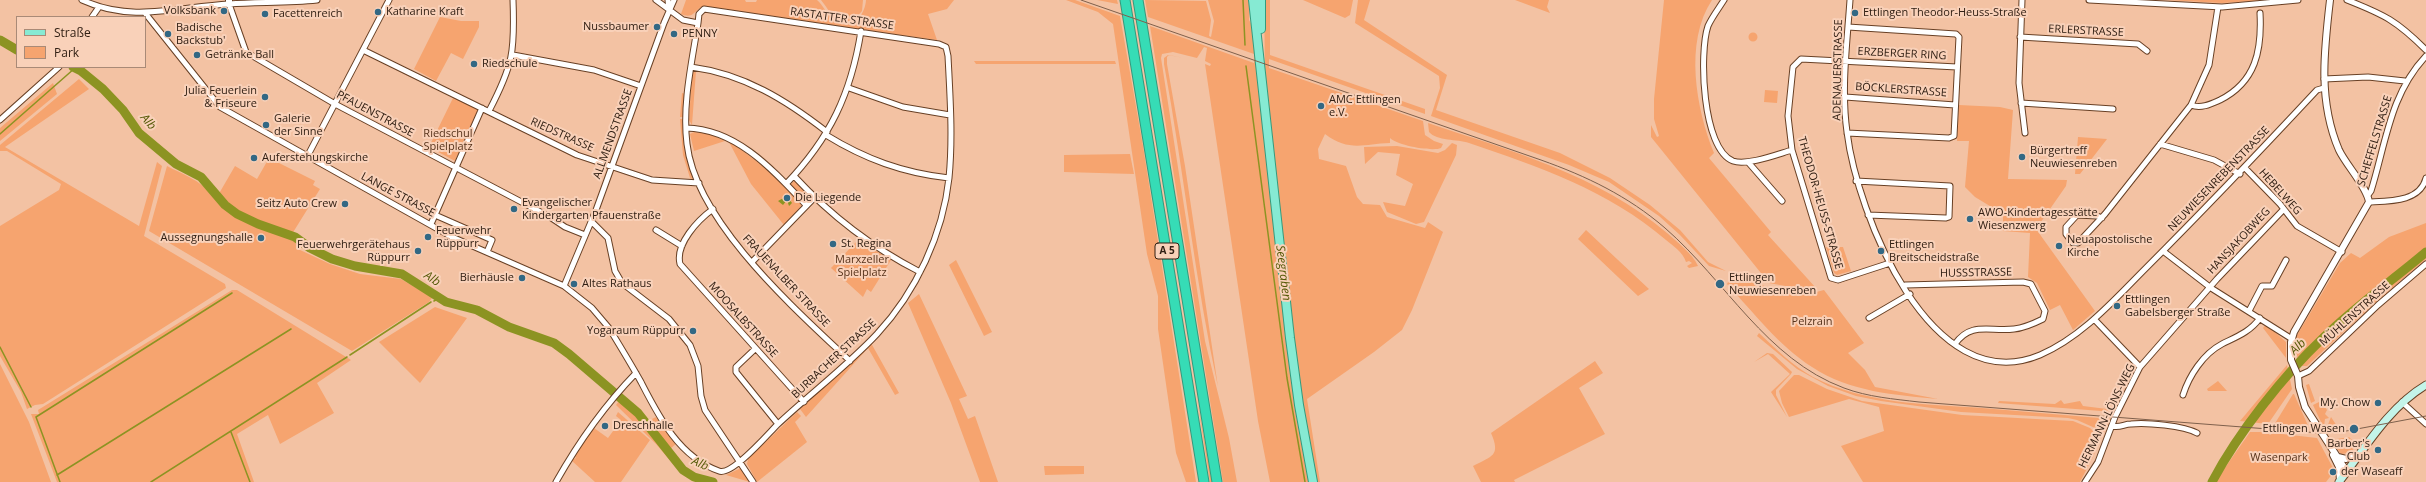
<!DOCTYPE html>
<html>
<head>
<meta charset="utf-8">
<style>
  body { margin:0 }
  #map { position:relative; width:2426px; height:482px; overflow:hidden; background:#f3c2a3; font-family:"Open Sans",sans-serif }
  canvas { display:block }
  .legend { position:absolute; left:16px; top:16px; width:130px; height:52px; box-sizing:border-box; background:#f9d1b9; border:1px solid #a98a77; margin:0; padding:5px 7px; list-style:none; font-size:12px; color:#322014 }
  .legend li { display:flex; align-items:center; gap:8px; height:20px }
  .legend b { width:20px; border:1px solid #a98a77 }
</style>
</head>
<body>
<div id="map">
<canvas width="2426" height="482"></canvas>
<ul class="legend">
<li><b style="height:5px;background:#86ead3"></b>Straße</li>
<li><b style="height:11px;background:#f6a46f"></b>Park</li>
</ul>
</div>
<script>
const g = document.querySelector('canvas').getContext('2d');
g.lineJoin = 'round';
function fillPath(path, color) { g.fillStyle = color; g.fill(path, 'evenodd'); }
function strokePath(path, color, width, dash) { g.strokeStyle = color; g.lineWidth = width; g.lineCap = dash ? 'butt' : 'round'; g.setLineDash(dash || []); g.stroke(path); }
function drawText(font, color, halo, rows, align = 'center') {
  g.font = font + ' "Open Sans",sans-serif'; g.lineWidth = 4; g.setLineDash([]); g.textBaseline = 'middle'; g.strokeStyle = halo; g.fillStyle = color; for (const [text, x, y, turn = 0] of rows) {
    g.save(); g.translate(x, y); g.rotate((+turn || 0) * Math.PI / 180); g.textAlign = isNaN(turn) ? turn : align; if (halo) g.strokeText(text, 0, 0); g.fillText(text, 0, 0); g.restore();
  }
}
fillPath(new Path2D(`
  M686,0H745L746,2H756L757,0H817C823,5 826,13 833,19C849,34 865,17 866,0H954L947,9L928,14L937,40L701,7C694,12 692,19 681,14Z
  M821,0H863L862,11L855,19C837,28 830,11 821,0Z
  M1066,0H1075L1120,16L1143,146L1196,482H1186L1176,453L1158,329V296L1147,254L1113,24L1098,12Z
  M1097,0H1117L1118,4Z
  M1145,0L1206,1L1211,20L1209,36L1211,37L1214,21L1208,0H1250L1249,20L1253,27L1285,330L1309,482H1270L1258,421L1205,64L1210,66L1211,64L1205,61L1207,48L1204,47L1197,58L1173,52L1162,54L1161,58L1205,341L1229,438L1237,482H1223L1150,26L1254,63V54L1148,17Z
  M1266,0H1270V55L1425,109V114L1269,59V68L1423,121L1425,135L1434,141L1443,144L1441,148C1432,152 1396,145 1390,138V143C1363,144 1349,152 1325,134L1318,149L1319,159L1346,166L1357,197L1363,204L1380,205L1387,217L1425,228L1428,222L1443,232L1412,310L1402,330L1374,352L1307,399L1320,482H1316L1296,363L1277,189L1265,69L1264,4Z
  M1303,0H1353L1350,15L1345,18Z
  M1358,0H1370L1364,20L1447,75L1436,110L1560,153L1610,178L1650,205L1680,230L1708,262L1726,271L1709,266L1680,235L1659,216L1609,182L1569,165L1431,116L1440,88L1439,76L1355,23Z
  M1515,0H1549L1547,7L1550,13Z
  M1664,0H1712C1684,42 1696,109 1714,153L1709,158L1771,232L1768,235L1816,288L1807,290L1769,283L1651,137V125L1657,137L1659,136L1654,119V99Z
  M2166,0H2268L2222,3Z
  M440,17L461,21H479V27L463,59L451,53L436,81L414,69Z
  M1748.5 37a4.5 4.5 0 1 1 9 0a4.5 4.5 0 1 1-9 0Z
  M1169,55L1167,57V64L1185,166L1218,387C1195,281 1184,172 1164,64V58L1168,55L1184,58Z
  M974,61H1115L1116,64H976Z
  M696,71L692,125L689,120L692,72Z
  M79,79L89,89L5,147L139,226L157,162L162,166L144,236L225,284L226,288L43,404L35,405L27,409L21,392L0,356V226L59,190L61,184L7,151H0V145Z
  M53,83L57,94L0,141V128Z
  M1765,90L1778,91L1777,103L1764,102Z
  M682,93L686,94L684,117H680Z
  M453,98L478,109L455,161L429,147Z
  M1959,105L2000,107L2013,110L2008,179L2067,180L2066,186L2036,229L2095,311L2073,330L2060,305L2050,310L2037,283L2028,277L2030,233L2003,231V214L1975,197L1965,187L1969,141H1957Z
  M680,119H684L686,155L693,180L690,178L683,155Z
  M1428,123C1511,151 1599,175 1667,233C1677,242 1693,254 1698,266L1689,268L1687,266L1692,263L1689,261L1686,262C1683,252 1673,246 1666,240C1608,190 1539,167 1469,143C1457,139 1437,141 1429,132Z
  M694,132L710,134L725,141L694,151L690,134Z
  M2078,137L2107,139L2080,174H2075Z
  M730,141L773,174L802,205L784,225L751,184L729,142Z
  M1452,143L1457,145L1456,155L1424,222L1416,224L1387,212L1383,202L1405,206L1413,184L1396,175L1400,154L1378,152L1365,164L1364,147L1397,146L1438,153L1445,150Z
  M1130,154L1134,174L1064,172V155Z
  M269,158L315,181L313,185L320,189L292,234L298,249L330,264L360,274L401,279L430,296L432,298L429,302L352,351L149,231L167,166C182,174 201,180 211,195L217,197L235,166L257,179Z
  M795,180L811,196L806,201L790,185Z
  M2426,223V259L2376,302L2307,366H2300L2295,349H2293L2296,337L2340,263L2351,253L2360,258L2389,237Z
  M1586,230L1649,289L1638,296L1578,239Z
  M858,240L891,260L871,292L867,289L863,297L831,268Z
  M1826,247H1843L1851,271L1837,275L1834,273Z
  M956,260L992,332L984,336L949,265Z
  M1732,275L1750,279L1753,283C1763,283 1765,288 1774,290C1790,294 1808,295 1824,290L1864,343L1848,353L1865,370L1875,387L1938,399C1895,395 1850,392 1812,367C1779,346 1754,313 1727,284Z
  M232,290H237L351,360L317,383L334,413L280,444L268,415L237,434L254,482H57L31,414H39L38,410Z
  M919,294L967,396L959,399L968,419L975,416L998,482H980L951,403L908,303Z
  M435,307L467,318L420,383L379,342Z
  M2266,324L2286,342V358L2263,328Z
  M1759,333C1776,349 1793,366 1813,377C1866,404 1924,404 1982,408C2025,412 2068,415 2111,419L2104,432L2077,420L2068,418L1961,412L1881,401L1856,396L1828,386L1797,369L1757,336Z
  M871,343L899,393L895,395L868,348L806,417L800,409Z
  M1767,353L1773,354L1792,372L1791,374L1776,390V395L1787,417L1771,392L1790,374L1768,354L1754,362Z
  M1595,361L1603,373L1579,388L1605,434L1514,480L1515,482H1481L1473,466C1492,456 1501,456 1491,433Z
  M0,364L29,422L51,482H0Z
  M2287,365L2292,389L2268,424L2240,421Z
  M1794,375H1799L1827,389L1862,401L1962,415L2073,421L2090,428L2099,436L2094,455L2080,482H1863L1841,446L1884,431L1879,407L1849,399L1789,417L1782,403L1779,391Z
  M2218,381L2227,391H2208L2207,389Z
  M2309,384L2315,401L2311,403L2306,385Z
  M2293,394H2294L2309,428L2274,425Z
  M618,396L651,429L676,463L674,465L656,444L616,405L619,401L616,398Z
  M1197,398L1212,482H1210Z
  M2061,400L2064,404L2080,401L2083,406L2115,410L2114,412L1998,403L1999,401L2055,404Z
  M2321,401L2327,410L2325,414L2329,418L2325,419L2324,427L2319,426L2321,422L2313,405Z
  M618,412L650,440L621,482H595L571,460L576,458L574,455L594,428L608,438L621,420L616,416Z
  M797,412L801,416L795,422L807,442L757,482L747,464L748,459Z
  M656,417L677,443L670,449L648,421Z
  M2331,417L2337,426V427H2327Z
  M2250,432H2267L2270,435L2273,433L2317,438L2333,468V473L2326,482H2215Z
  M2349,437L2357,445L2350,453L2341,454L2331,440Z
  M1044,466H1084V474L1045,475Z
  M741,468L743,469L750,482L726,475Z`), '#f6a46f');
fillPath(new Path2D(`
  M787,196L792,203L789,206L787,200L783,205L778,201Z`), '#8c9322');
strokePath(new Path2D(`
  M1243,0L1245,45
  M1246,66L1287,378L1305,482
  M0,134L75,68
  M434,301L439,298
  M0,347L31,407
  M350,355L431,302
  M231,432L250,482
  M57,475L291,329
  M60,482L36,417L232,293
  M151,482L347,357`), '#8c9322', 1.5);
strokePath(new Path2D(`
  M0,40L17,50
  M73,67L81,71L103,89L123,110L139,133L176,164L201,177L225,205L237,214L258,224L295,237L310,248L332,259L355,266L402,274L446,302L477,310L509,327L554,343L569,354L638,413L683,470L694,477L713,482
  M2212,482C2238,433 2283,376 2323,338C2355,306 2392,281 2426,252`), '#8c9322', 9);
const minor = new Path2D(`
  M82,0C132,23 177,7 229,4C258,2 288,3 317,0
  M668,0L669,10
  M1724,0C1719,8 1712,17 1708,26C1699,52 1702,149 1733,161C1747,166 1778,154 1792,150
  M1850,0C1847,44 1841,89 1847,132C1857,213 1930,401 2040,355C2082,337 2114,300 2146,268C2204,210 2261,150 2317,90L2324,88
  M2022,0L2019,83L2025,133
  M2089,0L2222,7L2298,0
  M2347,0C2385,15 2397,21 2426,50
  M229,4L246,52L335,104L550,217L565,227L585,235
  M145,13L220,107L452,237L564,286L592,308L609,328C620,346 631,364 641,382C659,417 679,457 719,471C732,476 767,435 777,425C810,394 846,367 877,334C916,292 943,234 949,178C953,137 950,96 948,56L946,47L939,44L704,9L699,14L698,23L683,20L656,0
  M92,17L99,7
  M698,23C692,62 682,104 687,144C696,222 795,309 850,361
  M2020,37L2138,44L2147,51
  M363,50L577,155L652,180L699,183
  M513,55L594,70L641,86
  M691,67C744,74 786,100 827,132
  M2324,79L2368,77L2405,81
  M849,88L903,107L950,115
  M1845,97L1955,105
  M2021,103L2113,109
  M2191,105C2201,109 2211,104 2220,100C2256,82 2262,50 2260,13
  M489,111C513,65 515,52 513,0
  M0,120L59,67
  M686,128C737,129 773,170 806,205
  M1847,133L1949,138L1954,136L1959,37L1956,34L1848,27
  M826,135C865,159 903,173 949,178
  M2160,144L2214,160L2240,174
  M307,157L389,0
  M1748,162L1782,201
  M2245,168L2280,204L2297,226L2342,252
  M794,176C831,216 871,247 920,272
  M1856,181L1950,186L1949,217L1946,218L1868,215
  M786,184C830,138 851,94 861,31
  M2368,195L2371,191C2386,143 2390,94 2426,56
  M2369,202C2390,201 2420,202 2426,178
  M713,209C698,220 675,244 680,264L804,402
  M435,215L492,240L487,252
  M2102,218L2097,216L2077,215L2066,227V234L2073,243H2078L2105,214L2191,105L2209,65L2218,7
  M591,221L608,238L615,271L622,283L669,319L690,345L698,366L701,396L705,410L753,482
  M431,224L482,108
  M656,230L682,246
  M2163,251L2211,288L2292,339
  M752,262L814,198
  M1890,263L1838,280L1831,278L1792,150L1788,116L1793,67L1801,59L1957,67
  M1905,285L2023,282L2031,284L2045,311L2043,319C2033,324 2024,328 2014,329C1990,332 1971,321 1955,344
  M564,286L596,210L664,23L674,0
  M2249,311L2262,286H2272L2286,260
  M1869,318L1910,294
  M2094,319L2140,367
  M755,349L736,367V372L778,424
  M2298,376L2309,371L2378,305L2426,264
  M2183,395C2189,376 2203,354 2222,344C2236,337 2250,332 2260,318
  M2402,402L2426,424
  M2112,426C2120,428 2124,424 2131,424C2146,422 2184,426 2197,433
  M556,482C578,443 605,405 636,373
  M2085,482L2098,462L2115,417L2140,367L2217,279L2283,210`);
const tertiary = new Path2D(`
  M229,0V4
  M2330,0C2324,51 2318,101 2339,150C2346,165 2367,187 2369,202L2294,332L2291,342V360L2298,376L2299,387L2305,407L2347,472
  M2333,455L2339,467L2340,481
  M2338,457L2346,459L2360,454`);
const secondary = new Path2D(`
  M2339,482C2365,448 2389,407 2426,385`);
const primary = new Path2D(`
  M1253,0L1290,338L1299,405L1313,482
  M1261,0V29`);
const motorway = new Path2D(`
  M1125,0L1204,482
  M1138,0L1217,482`);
strokePath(minor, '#684025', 7);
strokePath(tertiary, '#684025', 8);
strokePath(secondary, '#684025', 9);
strokePath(primary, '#359a7d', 10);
strokePath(motorway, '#359a7d', 11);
strokePath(minor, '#fff', 5);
strokePath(tertiary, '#fff', 6);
strokePath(secondary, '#c3f4e9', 7);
strokePath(primary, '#86ead3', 8);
strokePath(motorway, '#36dcb6', 9);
strokePath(new Path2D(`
  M1081,0L1541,160C1586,176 1628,196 1665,228C1726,281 1766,359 1844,388C1868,397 1894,399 1919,402L2320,433L2341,432L2426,416`), '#7e604c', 1);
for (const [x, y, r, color] of [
  [224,11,4,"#326884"],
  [378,12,4,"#326884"],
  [1855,13,4,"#326884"],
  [265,14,4,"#326884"],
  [657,27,4,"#326884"],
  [168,34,4,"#326884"],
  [674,34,4,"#326884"],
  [197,55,4,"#326884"],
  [474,64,4,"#326884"],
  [265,97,4,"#326884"],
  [1321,106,4,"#326884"],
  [266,125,4,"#326884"],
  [2022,157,4,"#326884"],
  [254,158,4,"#326884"],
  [787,198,4,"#326884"],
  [345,204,4,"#326884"],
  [514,209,4,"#326884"],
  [1970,219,4,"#326884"],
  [428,237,4,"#326884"],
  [261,238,4,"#326884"],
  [833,244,4,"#326884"],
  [2059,246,4,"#326884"],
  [418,251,4,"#326884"],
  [1881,251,4,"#326884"],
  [522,278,4,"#326884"],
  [574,284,4,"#326884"],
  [1720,284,5,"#326884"],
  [2117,306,4,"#326884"],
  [693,331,4,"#326884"],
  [2378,403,4,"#326884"],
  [605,426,4,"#326884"],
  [2354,429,5,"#326884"],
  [2378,450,4,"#326884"],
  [2333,472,4,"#326884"]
]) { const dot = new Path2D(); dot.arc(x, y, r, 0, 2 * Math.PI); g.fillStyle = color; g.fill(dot); strokePath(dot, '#f9d1b9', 1.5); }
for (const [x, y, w] of [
  [1167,251,24]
]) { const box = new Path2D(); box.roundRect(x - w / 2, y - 8, w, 16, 3); g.fillStyle = '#f9d1b9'; g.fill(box); strokePath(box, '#322014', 1); }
drawText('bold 10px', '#322014', null, [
  ["A 5",1167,251]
]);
drawText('11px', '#322014', '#f9d1b9', [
  ["Volksbank",216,11,"right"],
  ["Katharine Kraft",386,12],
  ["Ettlingen Theodor-Heuss-Straße",1863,13],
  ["Facettenreich",273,14],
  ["Nussbaumer",649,27,"right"],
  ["Badische",176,28],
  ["Backstub'",176,41],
  ["PENNY",682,34],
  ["Getränke Ball",205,55],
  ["Riedschule",482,64],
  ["Julia Feuerlein",257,91,"right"],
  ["& Friseure",257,104,"right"],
  ["AMC Ettlingen",1329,100],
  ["e.V.",1329,113],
  ["Galerie",274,119],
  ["der Sinne",274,132],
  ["Bürgertreff",2030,151],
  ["Neuwiesenreben",2030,164],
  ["Auferstehungskirche",262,158],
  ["Die Liegende",795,198],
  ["Evangelischer",522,203],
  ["Kindergarten Pfauenstraße",522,216],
  ["Seitz Auto Crew",337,204,"right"],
  ["AWO-Kindertagesstätte",1978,213],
  ["Wiesenzwerg",1978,226],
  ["Feuerwehr",436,231],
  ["Rüppurr",436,244],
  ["Aussegnungshalle",253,238,"right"],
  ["Neuapostolische",2067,240],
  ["Kirche",2067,253],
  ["St. Regina",841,244],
  ["Feuerwehrgerätehaus",410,245,"right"],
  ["Rüppurr",410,258,"right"],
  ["Ettlingen",1889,245],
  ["Breitscheidstraße",1889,258],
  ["Bierhäusle",514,278,"right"],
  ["Ettlingen",1729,278],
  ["Neuwiesenreben",1729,291],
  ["Altes Rathaus",582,284],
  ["Ettlingen",2125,300],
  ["Gabelsberger Straße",2125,313],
  ["Yogaraum Rüppurr",685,331,"right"],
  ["My. Chow",2370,403,"right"],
  ["Dreschhalle",613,426],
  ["Ettlingen Wasen",2345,429,"right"],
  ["Barber's",2370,444,"right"],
  ["Club",2370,457,"right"],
  ["der Waseaff",2341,472]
], 'left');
drawText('11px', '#322014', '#f9d1b9', [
  ["RASTATTER STRASSE",842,19,8],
  ["ERLERSTRASSE",2086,31,3],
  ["ERZBERGER RING",1902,54,3],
  ["ADENAUERSTRASSE",1838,70,-89],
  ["BÖCKLERSTRASSE",1901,90,4],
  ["PFAUENSTRASSE",375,114,28],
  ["ALLMENDSTRASSE",613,134,-70],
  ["RIEDSTRASSE",562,135,24],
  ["SCHEFFELSTRASSE",2375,141,-73],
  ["NEUWIESENREBENSTRASSE",2219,179,-46],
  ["HEBELWEG",2280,192,48],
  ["LANGE STRASSE",398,195,28],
  ["THEODOR-HEUSS-STRASSE",1820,203,74],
  ["HANSJAKOBWEG",2239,241,-47],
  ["HUSSSTRASSE",1976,273,-1],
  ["FRAUENALBER STRASSE",786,281,47],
  ["MÜHLENSTRASSE",2355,314,-42],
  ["MOOSALBSTRASSE",743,320,48],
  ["BURBACHER STRASSE",834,359,-43],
  ["HERMANN-LÖNS-WEG",2107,416,-64]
]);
drawText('11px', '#57331b', '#f9d1b9', [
  ["Riedschul",448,134],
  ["Spielplatz",448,147],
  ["Marxzeller",862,260],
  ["Spielplatz",862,273],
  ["Pelzrain",1812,322],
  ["Wasenpark",2279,458]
]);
drawText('italic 12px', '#555907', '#f9d1b9', [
  ["Alb",148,122,49],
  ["Seegraben",1283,273,83],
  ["Alb",432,279,33],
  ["Alb",2298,347,-45],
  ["Alb",700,464,24]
]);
</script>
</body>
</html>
